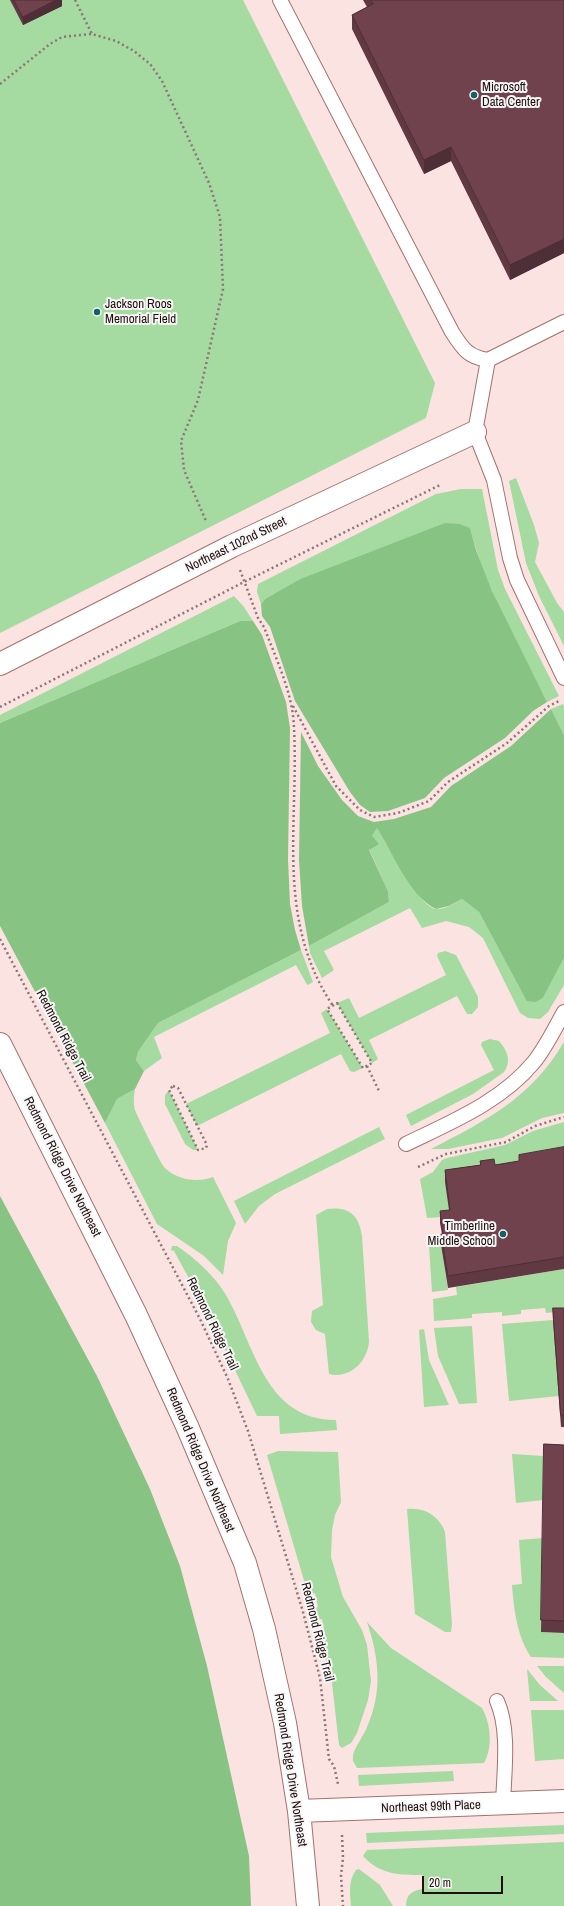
<!DOCTYPE html>
<html>
<head>
<meta charset="utf-8">
<style>
  body { margin:0 }
  #map { position:relative; width:564px; height:1906px; overflow:hidden; background:#fbe3e1; font-family:"Archivo Narrow",sans-serif }
  canvas { display:block }
  .scale { position:absolute; left:422px; top:1876px; width:81px; height:18px; box-sizing:border-box; border:2px solid #210e0e; border-top:0; padding-left:5px; font-size:12px; line-height:14px; white-space:nowrap; color:#210e0e; -webkit-text-stroke:3px #f7f7f7; paint-order:stroke }
</style>
</head>
<body>
<div id="map">
<canvas width="564" height="1906"></canvas>
<div class="scale">20 m</div>
</div>
<script>
const g = document.querySelector('canvas').getContext('2d');
g.lineJoin = 'round';
function fillPath(path, color) { g.fillStyle = color; g.fill(path, 'evenodd'); }
function strokePath(path, color, width, dash) { g.strokeStyle = color; g.lineWidth = width; g.lineCap = dash ? 'butt' : 'round'; g.setLineDash(dash || []); g.stroke(path); }
function drawText(font, color, halo, rows, align = 'center') {
  g.font = font + ' "Archivo Narrow",sans-serif'; g.lineWidth = 4; g.setLineDash([]); g.textBaseline = 'middle'; g.strokeStyle = halo; g.fillStyle = color; for (const [text, x, y, turn = 0] of rows) {
    g.save(); g.translate(x, y); g.rotate((+turn || 0) * Math.PI / 180); g.textAlign = isNaN(turn) ? turn : align; if (halo) g.strokeText(text, 0, 0); g.fillText(text, 0, 0); g.restore();
  }
}
fillPath(new Path2D(`
  M0,0H243L435,383L426,418L0,633Z
  M516,478L534,525L539,543L535,562L557,603L564,612V646L539,596L526,563L509,481Z
  M461,489H482L498,570L505,589L559,696L547,702C519,645 486,590 470,528L298,580L265,599L261,604L257,592L258,584L436,494Z
  M234,596L244,607L253,621H240L0,723V715Z
  M563,704L564,706V735L551,709Z
  M377,827C386,843 419,907 436,909C445,910 455,903 462,899L479,912L525,998H543L564,958V985L548,1012L540,1019L528,1018L520,1013L483,938L469,927L446,921L422,928L410,908L324,951L334,970L322,978L310,953L309,946L389,902L388,891L369,849L372,836Z
  M301,950L313,982L308,985L306,983L296,965L154,1037L162,1058L144,1071L136,1060L138,1052L158,1023Z
  M445,951L456,955L478,997V1007L472,1014H467L457,996L369,1040L378,1059L372,1063L337,1003L349,998L359,1018L446,975L437,956L438,953Z
  M327,1009L363,1068L354,1072L350,1071L341,1054L197,1126L186,1104L330,1033L321,1013Z
  M490,1039L499,1041C507,1050 512,1061 504,1072L473,1094L411,1126L406,1115L494,1070L481,1045L482,1042Z
  M564,1042V1113L542,1118L502,1138L448,1149H431C487,1120 531,1098 564,1042Z
  M135,1089C134,1095 133,1103 135,1110C137,1116 160,1162 164,1167C176,1180 198,1183 213,1177L236,1223L228,1241L223,1275L204,1256L157,1224L105,1123L117,1099Z
  M169,1090L198,1150H193L185,1144L165,1104V1095Z
  M564,1122V1159L450,1222L442,1217L427,1218L420,1179L433,1172L442,1160L447,1158L505,1145L533,1131Z
  M379,1127L385,1139L275,1194L259,1206L245,1224L234,1201Z
  M327,1209C349,1206 359,1215 362,1236L369,1342C367,1362 350,1379 329,1374L325,1334L316,1330L311,1322L312,1311L323,1305L316,1215Z
  M441,1245L448,1290L432,1292L429,1246Z
  M172,1246H177C196,1259 214,1275 226,1295C255,1345 264,1420 336,1420L337,1430L280,1434L279,1416H257L200,1297L204,1295L202,1290L197,1293L174,1251L171,1250Z
  M564,1269V1311L546,1313L545,1308L521,1310V1314L502,1316V1312L472,1314V1318L434,1321L433,1299L457,1295L456,1287Z
  M553,1320L559,1396L509,1401L502,1324Z
  M472,1326L477,1403L459,1404L438,1356L434,1328Z
  M424,1329L429,1360L449,1405L424,1407L419,1330Z
  M278,1451L338,1452L341,1502L335,1515L332,1530L331,1557L343,1597L362,1630L367,1645L371,1681L368,1700L357,1733L351,1743L342,1748L339,1745L332,1683L318,1630L324,1629L322,1619L316,1620L312,1608L318,1607L315,1593L308,1594L267,1455Z
  M512,1454L544,1456L543,1500L516,1503Z
  M407,1509C425,1507 439,1516 445,1532L452,1624L451,1632H445L415,1614Z
  M543,1538L541,1632L564,1633V1658L531,1657C517,1636 514,1610 512,1585L522,1584L519,1540Z
  M367,1622L391,1648L482,1708C491,1724 493,1747 484,1763L357,1768L353,1761V1755C356,1745 363,1737 367,1727C383,1691 379,1658 367,1622Z
  M537,1666H564V1693L546,1677Z
  M527,1669L540,1685L558,1701H530Z
  M531,1710H564V1759L535,1761Z
  M453,1771L454,1781L359,1786L358,1775Z
  M564,1825V1834L367,1843L366,1833Z
  M564,1842V1906H406C406,1894 413,1890 423,1889V1875C400,1875 380,1875 363,1856L367,1850Z
  M359,1869L380,1885L393,1906H351C350,1893 348,1881 356,1870Z`), '#a5daa1');
fillPath(new Path2D(`
  M445,523L459,524L470,528L476,550L492,591L547,702L533,711L505,738L444,778L425,798L388,811L370,812L360,805L350,792L295,701L270,627L262,616L261,604L265,599L298,580Z
  M240,621H253L262,635L286,702L290,728L288,859L290,904L295,930L301,950L158,1023L138,1052L136,1060L144,1071L135,1089L117,1099L105,1123L0,926V723Z
  M551,709L564,735V958L543,998L535,1002L527,1001L525,998L479,912L462,899L449,906L436,909C409,896 393,853 377,828L372,836L379,844L369,850L388,891L389,902L309,946L302,906L299,860L301,732L318,766L342,800L358,816L374,822L394,819L431,807L451,786L511,746Z
  M0,1196L97,1376L150,1489L180,1566L207,1666L249,1856L251,1906H0Z`), '#87c383');
const service = new Path2D(`
  M280,0L452,332C463,349 468,357 488,360L564,322
  M488,360L475,432L494,480L510,558L517,580L564,678
  M406,1144C451,1122 501,1102 534,1062C546,1047 555,1028 564,1012
  M497,1701C510,1730 504,1772 503,1804`);
const tertiary = new Path2D(`
  M0,664L232,546L475,432
  M0,1044L136,1315L187,1426L245,1563L264,1629L285,1723L299,1811L308,1906
  M299,1811L564,1801`);
strokePath(service, '#a4716e', 16);
strokePath(tertiary, '#a4716e', 24);
strokePath(new Path2D(`
  M75,0L92,34
  M0,84L50,44L62,37L92,34L116,41L134,51L150,64L162,81L209,183L220,217L223,289L198,400L181,441L184,470L206,521
  M240,570L258,618L264,627C276,659 293,693 294,728C299,825 275,919 333,1006
  M293,706L336,786L360,810L374,817L398,813L429,801L448,782L507,743L549,706L561,700
  M0,707L244,582L440,485
  M0,939L200,1319L228,1379L248,1431L303,1612L320,1678L329,1759L334,1766L338,1784
  M337,1003L372,1063L363,1068L327,1009Z
  M367,1066L380,1093
  M173,1086L178,1088L207,1145L206,1148L198,1150L169,1090Z
  M418,1167L446,1154L506,1142L535,1126L564,1117
  M342,1835L343,1858L341,1876L343,1906`), '#8b7675', 2.5, [2, 3]);
strokePath(service, '#fff', 14);
strokePath(tertiary, '#fff', 22);
fillPath(new Path2D(`
  M10,0H62V6L23,25Z
  M363,0H564V253L510,280L451,161L424,174L352,29V15L367,7Z
  M564,1147V1269L448,1288L441,1245L442,1234L440,1223V1211L449,1210L445,1182V1170L480,1165V1161L495,1165L519,1161V1155Z
  M553,1308H564V1427H561L553,1320Z
  M544,1444L564,1445V1633L541,1632Z`), '#603943');
fillPath(new Path2D(`
  M56,0H62V6L23,25V17Z
  M451,147V161L424,174V160Z
  M564,239V253L510,280V265Z`), '#4e2e37');
const building = new Path2D(`
  M14,0H56L23,17Z
  M371,0H564V239L510,265L451,147L424,160L352,15L373,4Z
  M564,1147V1257L448,1276L441,1234H443L440,1211L450,1210L445,1170L481,1165L480,1161L494,1159L495,1165L519,1161V1155Z
  M553,1308H564V1415H561Z
  M544,1444L564,1445V1621L541,1620Z`);
fillPath(building, '#70424e');
strokePath(building, '#4e2e37', 1);
for (const [x, y, r, color] of [
  [474,95,4,"#126268"],
  [97,312,4,"#126268"],
  [503,1234,4,"#126268"]
]) { const dot = new Path2D(); dot.arc(x, y, r, 0, 2 * Math.PI); g.fillStyle = color; g.fill(dot); strokePath(dot, '#f7f7f7', 1.5); }
drawText('13px', '#210e0e', '#f7f7f7', [
  ["Microsoft",482,88],
  ["Data Center",482,103],
  ["Jackson Roos",105,305],
  ["Memorial Field",105,320],
  ["Timberline",495,1227,"right"],
  ["Middle School",495,1242,"right"]
], 'left');
drawText('13px', '#210e0e', '#f7f7f7', [
  ["Northeast 102nd Street",236,545,-26],
  ["Redmond Ridge Trail",63,1036,62],
  ["Redmond Ridge Drive Northeast",62,1167,63],
  ["Redmond Ridge Trail",212,1324,64],
  ["Redmond Ridge Drive Northeast",200,1460,67],
  ["Redmond Ridge Trail",317,1632,76],
  ["Redmond Ridge Drive Northeast",290,1770,81],
  ["Northeast 99th Place",431,1807,-2]
]);
</script>
</body>
</html>
